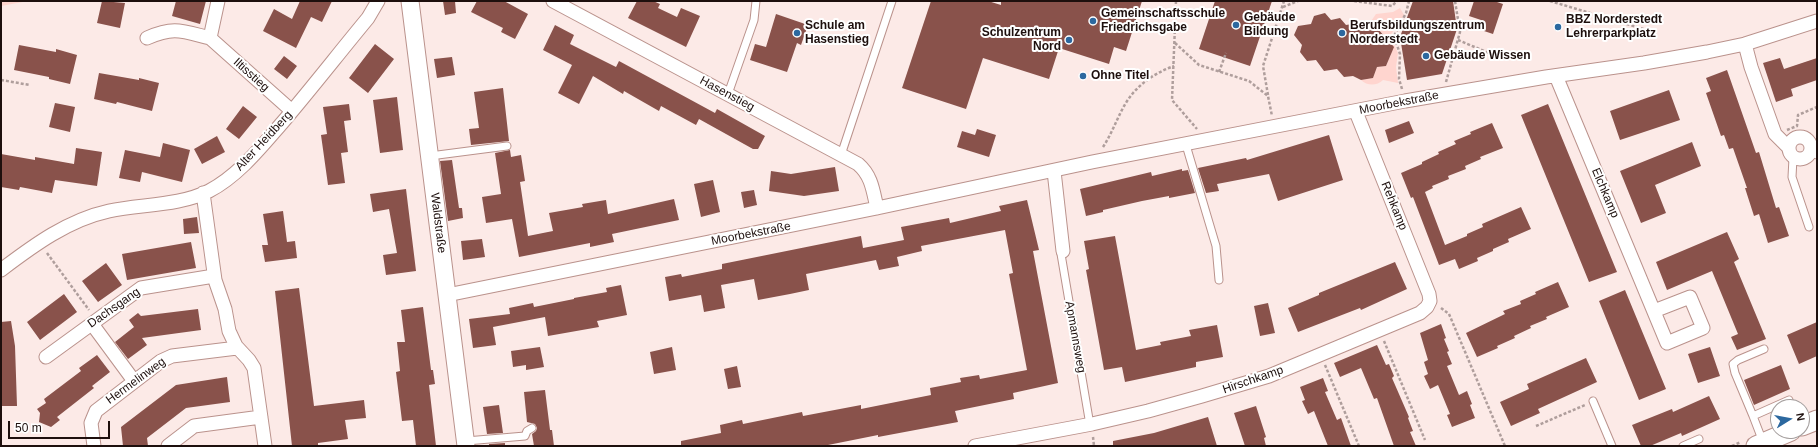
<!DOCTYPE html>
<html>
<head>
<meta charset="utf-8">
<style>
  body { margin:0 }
  #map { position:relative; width:1818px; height:447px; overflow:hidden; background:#fceae7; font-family:Arial,sans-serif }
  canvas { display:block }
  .frame { position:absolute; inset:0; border:2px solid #1d0f0d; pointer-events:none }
  .north { position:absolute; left:1770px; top:399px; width:40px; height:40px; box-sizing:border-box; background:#fff; border:1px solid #a59f9e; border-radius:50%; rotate:79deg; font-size:11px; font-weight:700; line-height:16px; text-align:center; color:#1d0f0d }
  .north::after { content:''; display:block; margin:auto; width:14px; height:18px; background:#2c689f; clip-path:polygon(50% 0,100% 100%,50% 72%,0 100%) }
  .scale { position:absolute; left:8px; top:421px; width:102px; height:18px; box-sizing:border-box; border:2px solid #1d0f0d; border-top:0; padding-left:5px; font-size:12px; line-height:14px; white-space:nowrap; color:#1d0f0d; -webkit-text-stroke:3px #fff; paint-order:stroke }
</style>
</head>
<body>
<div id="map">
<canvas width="1818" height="447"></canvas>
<div class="frame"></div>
<div class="north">N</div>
<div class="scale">50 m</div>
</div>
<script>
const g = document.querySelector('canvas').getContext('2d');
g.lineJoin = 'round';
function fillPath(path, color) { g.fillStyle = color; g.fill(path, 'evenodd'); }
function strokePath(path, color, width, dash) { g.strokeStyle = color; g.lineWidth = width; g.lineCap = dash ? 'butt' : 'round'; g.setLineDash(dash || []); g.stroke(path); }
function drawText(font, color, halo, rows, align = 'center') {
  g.font = font + ' Arial,sans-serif'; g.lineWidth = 4; g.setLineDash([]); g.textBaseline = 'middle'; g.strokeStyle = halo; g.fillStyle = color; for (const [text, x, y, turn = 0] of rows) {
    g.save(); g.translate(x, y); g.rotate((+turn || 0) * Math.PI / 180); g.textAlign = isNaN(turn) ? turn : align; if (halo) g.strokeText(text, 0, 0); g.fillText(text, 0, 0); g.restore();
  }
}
fillPath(new Path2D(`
  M1,1H28L1,6Z
  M1400,8L1404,15L1390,36L1398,53L1396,67L1398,83L1383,80C1377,86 1367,86 1361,80L1373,78L1377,67L1386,66L1391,54L1383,47L1386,37L1378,29L1369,30V24L1376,14L1393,12Z`), '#ffd5cf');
fillPath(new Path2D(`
  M102,1L125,3L120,28L97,23Z
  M176,1H206L200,24L172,16Z
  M300,1H332L322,22L311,17L296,48L263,31L274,9L292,19Z
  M443,1H455L456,13L445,15Z
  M477,1H504L528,14L515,39L501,32L503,28L471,12Z
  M637,1H653L660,4L658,8L677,17L681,8L700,16L686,47L628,18Z
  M931,1H988L1001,5V1H1142L1126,51L1114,47L1109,64L1059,48L1049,79L983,58L966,109L902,88Z
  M1215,1H1272L1250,66L1199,49Z
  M1413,1H1453L1457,29L1442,74L1407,80L1400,37Z
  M1474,1H1494L1503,4L1493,34L1478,29L1481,20L1469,16Z
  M1325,13L1331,20L1340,18L1346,25L1358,23L1365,31L1378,29L1394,47L1386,66L1377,67L1373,78L1361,80L1353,76L1344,77L1337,69L1324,71L1316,60L1307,61L1300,52L1302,45L1294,35L1298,26L1311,24L1314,16Z
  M776,14L808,25L801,45L797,43L787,72L750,60L755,44L766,47Z
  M555,25L574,35L570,44L616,67L619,61L715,113L717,109L765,136L758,149H753L699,119L696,125L661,106L659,111L624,91L623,94L593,76L579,104L558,93L572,65L543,50Z
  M375,44L394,59L368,93L349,78Z
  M19,45L56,52V49L77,55L70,84L49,79V77L14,70Z
  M284,56L297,66L287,79L274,69Z
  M452,57L455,75L437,78L434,59Z
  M1780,58L1784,69L1817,58V80L1791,89L1793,96L1776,102L1763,63Z
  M1727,70L1756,153L1759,152L1776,208L1779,207L1789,236L1768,243L1759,214L1754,216L1745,188H1747L1733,148L1729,149L1724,135L1721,136L1706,93L1711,91L1706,78Z
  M99,73L139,80V78L159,83L152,111L117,102L116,104L94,99Z
  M503,88L509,141L471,145L469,129L479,128L474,92Z
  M1669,90L1680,120L1620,140L1610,111Z
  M397,97L403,150L380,153L373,100Z
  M55,103L75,107L70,132L49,127Z
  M349,104L351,120L344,121L348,152L341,153L345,183L328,185L321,135L327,134L323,107Z
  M1548,104L1617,272L1589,282L1521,115Z
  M243,106L257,117L239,139L226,129Z
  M1409,121L1414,133L1389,143L1385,130Z
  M1492,123L1503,148L1480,157L1481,159L1465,166L1466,169L1448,176L1449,179L1432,186L1433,188L1425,192L1445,245L1467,236V234L1483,227L1482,224L1521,207L1531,229L1508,239L1509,242L1493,249V251L1477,258L1478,261L1459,269L1455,259L1439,265L1413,197L1411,198L1401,173L1422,164V162L1439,154L1438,152L1456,144L1454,141L1471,134L1470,132Z
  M977,129L996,135L989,157L957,147L962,131L975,135Z
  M1329,135L1343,180L1278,201L1269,174L1217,184L1219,191L1206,193L1198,168L1246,158L1247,160Z
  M217,136L225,152L202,164L194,149Z
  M1692,142L1701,166L1655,185L1666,213L1641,223L1620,171Z
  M163,143L190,150L182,182L142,172L140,182L119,178L125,150L160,157Z
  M76,148L102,152L97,186L55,180L52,193L20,187L19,190L1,187V154L35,160V157L74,164Z
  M510,150L511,157L521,155L525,181L520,182L528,236L553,231L549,213L583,207L582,204L606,200L608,214L674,199L679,220L612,234L614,242L590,247V243L519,257L512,219L486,223L482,197L501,194L495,153Z
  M452,160L459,208H462L463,218L448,221L440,161Z
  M835,167L839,191L804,196L769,191L771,171L791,174Z
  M1182,169V171L1188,170L1195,193L1169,198V196L1142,201L1103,210V212L1086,216L1080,189L1151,172L1152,176Z
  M713,180L720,212L701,217L694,184Z
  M406,189L416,271L386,275L383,255L397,253L389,209L373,212L370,194Z
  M754,190L757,205L744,208L741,192Z
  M1027,200L1039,250L1033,251L1058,383L1013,393L1014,399L955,411L958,422L878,437V435L823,446H681V441L721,433L720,425L742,420L743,424L802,412L803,416L861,405V409L931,395L930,388L961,382L960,378L979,375L980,379L1027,370L1009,274L1013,273L1005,230L921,246L922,251L897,257L899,266L879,270L876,260L806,274L809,290L790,294L758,300L754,279L721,285L725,308L704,312L701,295L669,301L665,277L681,274L682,277L722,269V264L861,236L863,248L904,240L901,227L949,218L950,223L1001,211L999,206Z
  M283,211L287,242L295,241L297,258L265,262L262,245H268L263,214Z
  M197,217L199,233L184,234L183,219Z
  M1727,232L1739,259L1734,262L1766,339L1737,350L1731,337L1738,334L1712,271L1667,290L1656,262Z
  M1115,236L1136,350L1161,345L1160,342L1191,336L1189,330L1217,325L1223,357L1196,362V367L1125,382L1122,367L1104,370L1086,270L1089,269L1084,241Z
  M482,239L485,257L463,260L461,241Z
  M191,242L196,268L127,280L122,254Z
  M1395,262L1407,289L1361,310L1360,308L1298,332L1288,308L1319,295V293Z
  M106,263L122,285L98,302L82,281Z
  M1558,282L1569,307L1546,317L1547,319L1530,326L1531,328L1514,336L1515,338L1497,346L1498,348L1477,357L1466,333L1505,314L1503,311L1521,304L1520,301L1536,294L1535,292Z
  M621,285L627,315L597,321L599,327L548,336L545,317L493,327L496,345L473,348L469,319L510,314L509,308L533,303L534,307L574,299V298L607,292L606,288Z
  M299,288L314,406L364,400L366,418L345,420L348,439L318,443V446H292L275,291Z
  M1625,290L1666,389L1639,400L1599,301Z
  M64,294L77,312L40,340L27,322Z
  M1268,303L1275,333L1260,336L1254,306Z
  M423,307L431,370H433L435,384L429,385L436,446H416L413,420L402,421L396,372L400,371L397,342H405L401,310Z
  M198,309L201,330L142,338L147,345L128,359L115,342L134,327L129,320L138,313L141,316Z
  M11,321L15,346L17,406H1V322Z
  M1817,322V356L1799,364L1787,335Z
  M1441,324L1446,338L1444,339L1449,351L1447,352L1452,364L1447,366L1459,395L1467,391L1472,404L1470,405L1475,418L1452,427L1447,415L1450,414L1438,385L1430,389L1424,376L1428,374L1424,362L1428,360L1420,333Z
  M1377,345L1386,365L1389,364L1394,376L1392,378L1409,417L1408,418L1413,431L1410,432L1416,446H1394L1377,398L1374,399L1361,368L1340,377L1334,363Z
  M540,347L544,367L526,370V365L513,367L511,351Z
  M672,347L676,370L654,374L650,352Z
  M1710,347L1720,376L1698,383L1688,354Z
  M97,355L110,372L92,386L94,388L57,417L60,420L51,427L39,422L40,413L37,409L46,403L44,399L81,371L79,368Z
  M1586,358L1597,382L1538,409L1540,413L1511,426L1500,402L1529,389L1527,384Z
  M1781,365L1790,389L1754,405L1744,380Z
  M737,366L741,387L728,389L724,369Z
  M227,377L230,402L186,408L147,438L148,446H123L121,427L176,385Z
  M1323,378L1328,391L1325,392L1337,420L1341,418L1351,446H1328L1314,411L1308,414L1302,401L1305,400L1300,387Z
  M545,390L550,430H552L554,446H534L532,434L536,431L537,428L535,424L527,422L524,392Z
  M1709,396L1720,419L1682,436L1681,433L1650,446H1641L1632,425L1672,409L1673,412Z
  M499,405L503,433L487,434L483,407Z
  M1256,406L1266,437L1264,438L1266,446H1245L1234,413Z
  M1208,417L1217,446H1113V441L1154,433Z
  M505,443V446H489V444Z`), '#89524b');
const service = new Path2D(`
  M728,94L754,20L756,1
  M1186,145L1216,246L1219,280
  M1811,152L1817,155
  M841,155L892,1
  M430,156L507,146
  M1793,158L1792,177L1809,227
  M1063,251L1061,254L1090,425
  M1593,401L1612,446
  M1753,416L1735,373L1733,364L1738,360L1764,349
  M466,441L525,436L527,431L532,428
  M1763,442L1753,416L1789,400
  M1683,446L1699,439`);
const minor = new Path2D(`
  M218,1L210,38L292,111
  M553,1L858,164C872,176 873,191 877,208
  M147,38C174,26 182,31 210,38
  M1745,44L1751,67L1775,134L1789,148
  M1556,76L1667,343L1703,328L1690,297L1654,311
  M1789 148a11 11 0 1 1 22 0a11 11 0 1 1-22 0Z
  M1054,171L1063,251
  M203,193L215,280L225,309L229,331L236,346L249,360L254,368L265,446
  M1,270C34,245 68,220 109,211C142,204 179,206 209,191C238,176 261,147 282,123C311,89 339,53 368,18L378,1
  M447,295L877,208L1092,162L1405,101L1546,77L1644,63L1707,52L1745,44L1817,21
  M92,324L134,381
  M46,357L141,288L214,276
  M94,446L91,423L96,411L161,361L172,356L237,348
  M168,446L194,426L261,417
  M975,446L1092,424L1148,411L1202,396L1269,376L1420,313L1427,307L1430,301L1429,294L1356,112`);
const tertiary = new Path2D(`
  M410,1L466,446`);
const secondary = new Path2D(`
  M1802,426L1817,420
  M1756,446L1791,431`);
strokePath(service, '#ba928c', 9);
strokePath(minor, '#ba928c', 15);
strokePath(tertiary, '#ba928c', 19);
strokePath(secondary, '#ba928c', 21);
strokePath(new Path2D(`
  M1176,1L1172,100L1197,129
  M1354,1L1392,6L1397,1
  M1550,1L1650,31
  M1283,7L1298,1
  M1458,40L1496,56
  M1175,43L1199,65L1249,81L1268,96L1272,116
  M1219,72L1226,53
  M1,80L30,85
  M1446,82L1460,32L1455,1
  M1402,89L1399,79L1400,54L1394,36L1406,13L1409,1
  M1268,95L1263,66L1284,1
  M1787,130L1797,126L1798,115L1817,107
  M1103,147C1111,135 1116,121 1123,108C1134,87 1152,74 1174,66
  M47,253L89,310
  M1441,308L1449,314L1505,446
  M1384,341L1425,440
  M1325,365L1359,446
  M1536,426L1585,405
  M1093,437L1094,446
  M1732,446L1741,442`), '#af9e9c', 2.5, [3, 2]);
strokePath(service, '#fff', 7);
strokePath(minor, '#fff', 13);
strokePath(tertiary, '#fff', 17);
strokePath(secondary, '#fff', 19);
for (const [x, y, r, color] of [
  [1093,21,4,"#2c689f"],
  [1236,25,4,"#2c689f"],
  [1558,27,4,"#2c689f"],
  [797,33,4,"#2c689f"],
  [1342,33,4,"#2c689f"],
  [1069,40,4,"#2c689f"],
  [1426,56,4,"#2c689f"],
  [1083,76,4,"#2c689f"]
]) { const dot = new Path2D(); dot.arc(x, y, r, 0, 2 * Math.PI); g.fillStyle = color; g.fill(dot); strokePath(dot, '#fff', 1.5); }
drawText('bold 12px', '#1d0f0d', '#fff', [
  ["Gemeinschaftsschule",1101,14],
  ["Friedrichsgabe",1101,28],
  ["Gebäude",1244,18],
  ["Bildung",1244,32],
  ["BBZ Norderstedt",1566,20],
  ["Lehrerparkplatz",1566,34],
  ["Schule am",805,26],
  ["Hasenstieg",805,40],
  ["Berufsbildungszentrum",1350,26],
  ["Norderstedt",1350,40],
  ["Schulzentrum",1061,33,"right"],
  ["Nord",1061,47,"right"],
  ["Gebäude Wissen",1434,56],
  ["Ohne Titel",1091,76]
], 'left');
drawText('12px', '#1d0f0d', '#fff', [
  ["Iltisstieg",251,75,42],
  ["Hasenstieg",727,94,28],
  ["Moorbekstraße",1399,103,-11],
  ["Alter Heidberg",264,141,-47],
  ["Elchkamp",1605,193,67],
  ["Rehkamp",1394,206,68],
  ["Waldstraße",438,223,83],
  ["Moorbekstraße",751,234,-11],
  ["Dachsgang",114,308,-35],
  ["Apmannsweg",1075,337,80],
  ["Hirschkamp",1253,380,-19],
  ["Hermelinweg",136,381,-36]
]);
</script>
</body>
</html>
